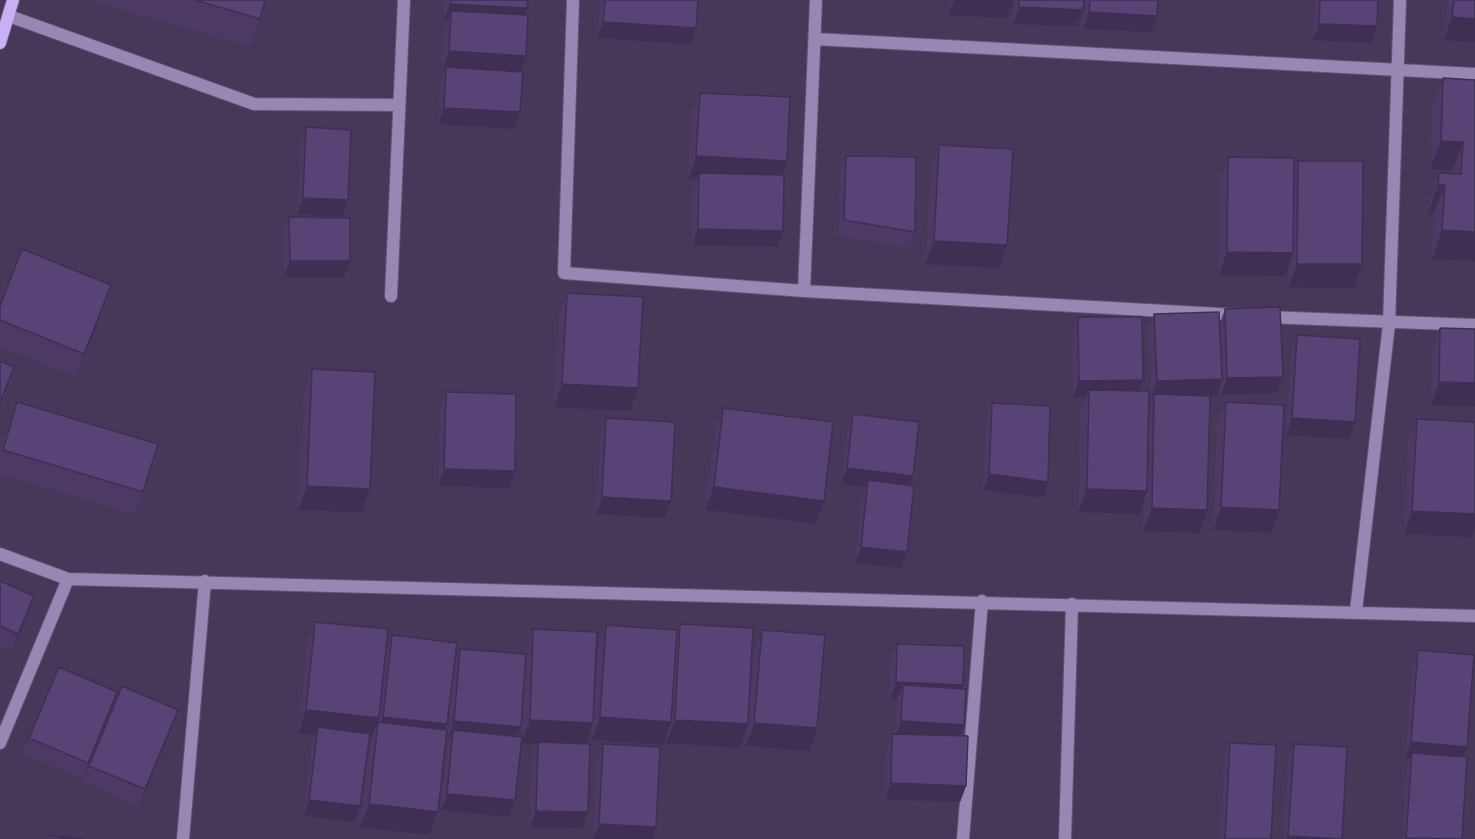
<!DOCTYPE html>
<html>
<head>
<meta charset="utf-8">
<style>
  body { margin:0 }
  canvas { display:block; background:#453859 }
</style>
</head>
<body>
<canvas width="1475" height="839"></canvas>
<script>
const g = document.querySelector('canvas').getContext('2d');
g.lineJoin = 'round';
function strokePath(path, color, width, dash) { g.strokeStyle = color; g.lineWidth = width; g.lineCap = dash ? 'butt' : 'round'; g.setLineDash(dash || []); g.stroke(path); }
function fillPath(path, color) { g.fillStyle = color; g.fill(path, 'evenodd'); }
const minor = new Path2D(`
  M573,0L564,273L804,291L1237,315
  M9,16L254,104L399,105
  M815,39L1475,74
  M804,291L816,0
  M391,296L404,0
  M1266,317L1475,325
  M0,554L68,579L1475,616
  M1356,611L1389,324L1400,0
  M0,743L68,579
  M183,839L205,581
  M963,839L982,601
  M1065,839L1072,604`);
const secondary = new Path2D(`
  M0,43L13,0`);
strokePath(minor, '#615573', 14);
strokePath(secondary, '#615573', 14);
strokePath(minor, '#9787b2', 12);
strokePath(secondary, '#c9aff4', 12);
fillPath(new Path2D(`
  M94,0H265L260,19L250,47L94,2Z
  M445,0H528L525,15L526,56L520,72L515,129L438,124L440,84L446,68H443L445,27L448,21L444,20Z
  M600,0H698L696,28L690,44L597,38Z
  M949,0H1013L1007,18L948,15Z
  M1014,0H1084L1077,26L1013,24Z
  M1085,0H1158L1157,16L1151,32L1083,29Z
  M1315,0H1378L1371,43L1313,40Z
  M1447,0H1475L1444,40Z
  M1443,78L1475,80V261L1432,259L1434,214L1428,213L1429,202L1439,173L1452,174L1453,170L1430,169L1433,107Z
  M700,93L782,175L783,231L777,247L692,245L693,189L696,179H688L691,116Z
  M306,127L342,217L297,214L301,144Z
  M939,145L1007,245L999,268L925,264L931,168Z
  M846,156L915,232L909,248L838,237L840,172Z
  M1228,157L1294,172L1298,161L1354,288L1289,287V264L1285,276L1219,275L1220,180Z
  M289,217L344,277H284L283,233Z
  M567,293L638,388L630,411L554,407L559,316Z
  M0,306L103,308L76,377L0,347Z
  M1225,309L1277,393L1221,395V382L1216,396H1205L1199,533L1143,531L1144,499L1139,514L1078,512L1080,413L1086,397H1073L1072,333L1078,317L1143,380L1139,391L1149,410L1153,397H1151L1148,330L1154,314L1220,323Z
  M1440,328L1475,329L1431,405L1432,351Z
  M1297,335L1349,439L1286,435L1291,351Z
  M312,369L370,489L362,512L298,510L304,392Z
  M446,392L515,471L509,488L438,486L440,409Z
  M17,402L143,492L135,515L0,474V453L9,425Z
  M1226,402L1271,533L1213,530L1217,425Z
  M992,403L1043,498L983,490L986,420Z
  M723,408L815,524L705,510L715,431Z
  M853,414L913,476L910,485L901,568L855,563L862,496L866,487L841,484L847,430Z
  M606,418L665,518L596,514L600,435Z
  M1417,419L1471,537L1404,534L1408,442Z
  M0,581L28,613L12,651L0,645Z
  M315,622L379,712L386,651L392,635L454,664L460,649L525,654L533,629L594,708L598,648L606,625L677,632L680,624L749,711L754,653L762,630L809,751L746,746L748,726L740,748L666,743L667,733L663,745L592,740L593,724L586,743L582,828L530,827L532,759L537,744L521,743L515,800L509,817L441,810L447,747L450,738H448L453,673L445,729L438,812L429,835L360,827L370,745L378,722V718L370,741L369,740L360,806L354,822L303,816L312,743L315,735L298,733L307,645ZM523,690L522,737L517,736L521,727Z
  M897,644L963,685L961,689L964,725L960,736L966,786L960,802L885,799L886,750L892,734H895L897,699H890L891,660Z
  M1418,650L1467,747L1464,756L1462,839H1402L1406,769L1410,759H1405L1412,667Z
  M117,692L82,779L23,754L29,738Z
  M178,710L139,806L83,782L89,766Z
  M1230,743L1271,839H1220L1224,759Z
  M603,744L652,839H593L597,760Z
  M1294,744L1342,839H1283L1288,760Z`), '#4c3a65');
fillPath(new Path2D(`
  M954,0H973L1013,2L1007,18L948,15Z
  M450,4L527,8L521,25L451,11L448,21L444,20Z
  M1019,7L1083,10L1077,26L1013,24Z
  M1089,12L1157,16L1151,32L1083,29Z
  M1452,17L1475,19V42L1444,40Z
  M603,22L696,28L690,44L597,38Z
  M1319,24L1377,26L1371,43L1313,40Z
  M449,51L526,56L520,72L443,68Z
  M444,108L520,112L515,129L438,124Z
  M1441,141L1463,142L1453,170L1430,169Z
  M696,156L787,161L778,184L699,173L696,179H688Z
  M1438,185H1445L1434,214L1428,213Z
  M303,198L348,200L342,217L297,214Z
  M698,229L783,231L777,247L692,245Z
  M1442,230L1475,232V261L1432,259Z
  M934,241L1007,245L999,268L925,264Z
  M1227,252L1293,253L1285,276L1219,275Z
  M290,261H350L344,277H284Z
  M1297,264H1362L1354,288L1289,287Z
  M111,285L103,308L76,377L84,354Z
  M1283,377L1277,393L1221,395L1227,378Z
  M1222,379L1216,396L1154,397V394L1153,397H1151L1157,381Z
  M1143,380L1137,397L1089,390L1086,397H1073L1079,381Z
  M1439,382L1475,383V407L1431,405Z
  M562,384L638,388L630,411L554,407Z
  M1292,418L1355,422L1349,439L1286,435Z
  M847,468L913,476L907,492L868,480L866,487L841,484Z
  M444,469L515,471L509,488L438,486Z
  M989,474L1048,482L1043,498L983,490Z
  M307,486L370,489L362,512L298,510Z
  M714,487L824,501L815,524L705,510Z
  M1087,489L1147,491L1139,514L1078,512Z
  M602,497L671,501L665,518L596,514Z
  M1221,507L1279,510L1271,533L1213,530Z
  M1152,508L1207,510L1199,533L1143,531Z
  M1412,511L1475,514V526L1471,537L1404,534Z
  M861,547L907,552L901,568L855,563Z
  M34,596L28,613L12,651L18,634Z
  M896,682L963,685L957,701L903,685L897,699H890Z
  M117,692L111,709L82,779L88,763Z
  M178,710L172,727L139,806L145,789Z
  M306,710L379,718L370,741L317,735L318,727L315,735L298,733Z
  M383,717L447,724L441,741L377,733Z
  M600,717L671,722L663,745L592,740Z
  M530,720L593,723L585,746L521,743Z
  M675,720L748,724L740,748L666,743Z
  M454,721L521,727L515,743L453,730L450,738H448Z
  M901,721L964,725L958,741L895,738Z
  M754,723L817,728L809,751L746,746Z
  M1411,742L1467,747L1461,763L1412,753L1410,759H1405Z
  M891,783L966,786L960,802L885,799Z
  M447,794L515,800L509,817L441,810Z
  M309,800L360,806L354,822L303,816Z
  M369,804L438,812L429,835L360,827Z
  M536,811L588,812L582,828L530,827Z
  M599,824L656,827L652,839H593Z
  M1288,836L1342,839H1287Z`), '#3e2f53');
const building = new Path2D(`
  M195,0H265L260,19Z
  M451,0H528L527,8L450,4Z
  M605,0H698L696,28L603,22Z
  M973,0H1013V2Z
  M1019,0H1084L1083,10L1019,7Z
  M1090,0H1158L1157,16L1089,12Z
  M1320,0H1378L1377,26L1319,24Z
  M1454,0H1475V19L1452,17Z
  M451,11L528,15L526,56L449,51Z
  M446,67L523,72L520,112L444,108Z
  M1443,78L1475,80V232L1442,230L1445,185H1438L1439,173L1461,174L1463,142L1441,141Z
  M700,93L790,97L787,161L696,156Z
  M306,127L351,130L348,200L303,198Z
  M939,145L1013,149L1007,245L934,241Z
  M846,156L916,157L915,232L844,220Z
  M1228,157L1294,158L1293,253L1227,252Z
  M1298,161H1363L1362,264H1297Z
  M699,173L784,175L783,231L698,229Z
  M289,217L350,218V261H290Z
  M22,249L111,285L84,354L0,320V306Z
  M567,293L643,297L638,388L562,384Z
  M1280,307L1283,377L1227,378L1225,309Z
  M1219,312L1222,379L1157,381L1154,314Z
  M1078,317H1142L1143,380L1079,381Z
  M1440,328L1475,329V383L1439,382Z
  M1297,335L1360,339L1355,422L1292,418Z
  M0,361L14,367L0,403Z
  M312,369L375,372L370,489L307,486Z
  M1089,390L1149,391L1147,491L1087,489Z
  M446,392L516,394L515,471L444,469Z
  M1154,394L1210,396L1207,510L1152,508Z
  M17,402L158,444L143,492L3,450Z
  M1226,402L1284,405L1279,510L1221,507Z
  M992,403L1050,406L1048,482L989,474Z
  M723,408L833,422L824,501L714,487Z
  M853,414L919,422L913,476L847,468Z
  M606,418L675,422L671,501L602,497Z
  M1417,419L1475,422V514L1412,511Z
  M868,480L914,486L907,552L861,547Z
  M0,581L34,596L18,634L0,626Z
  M315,622L388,629L379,718L306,710Z
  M680,624L753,628L748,724L675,720Z
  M606,625L677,630L671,722L600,717Z
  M533,629L597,632L593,723L530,720Z
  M762,630L825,635L817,728L754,723Z
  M392,635L457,643L447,724L383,717Z
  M897,644L964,646L963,685L896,682Z
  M460,649L526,654L521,727L454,721Z
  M1418,650L1474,655L1467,747L1411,742Z
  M59,667L117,692L88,763L29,738Z
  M903,685L966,689L964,725L901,721Z
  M122,686L178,710L145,789L89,766Z
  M378,722L447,730L438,812L369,804Z
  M318,727L370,734L360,806L309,800Z
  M453,730L522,737L515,800L447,794Z
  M892,734L968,736L966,786L891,783Z
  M538,742L590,744L588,812L536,811Z
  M1230,743L1276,745L1271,839H1225Z
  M603,744L660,747L656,827L599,824Z
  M1294,744L1347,747L1342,839L1288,836Z
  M1412,753L1467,757L1462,839L1406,838Z
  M48,836L84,839H48Z`);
fillPath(building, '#584376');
strokePath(building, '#3e2f53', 1.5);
</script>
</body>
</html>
